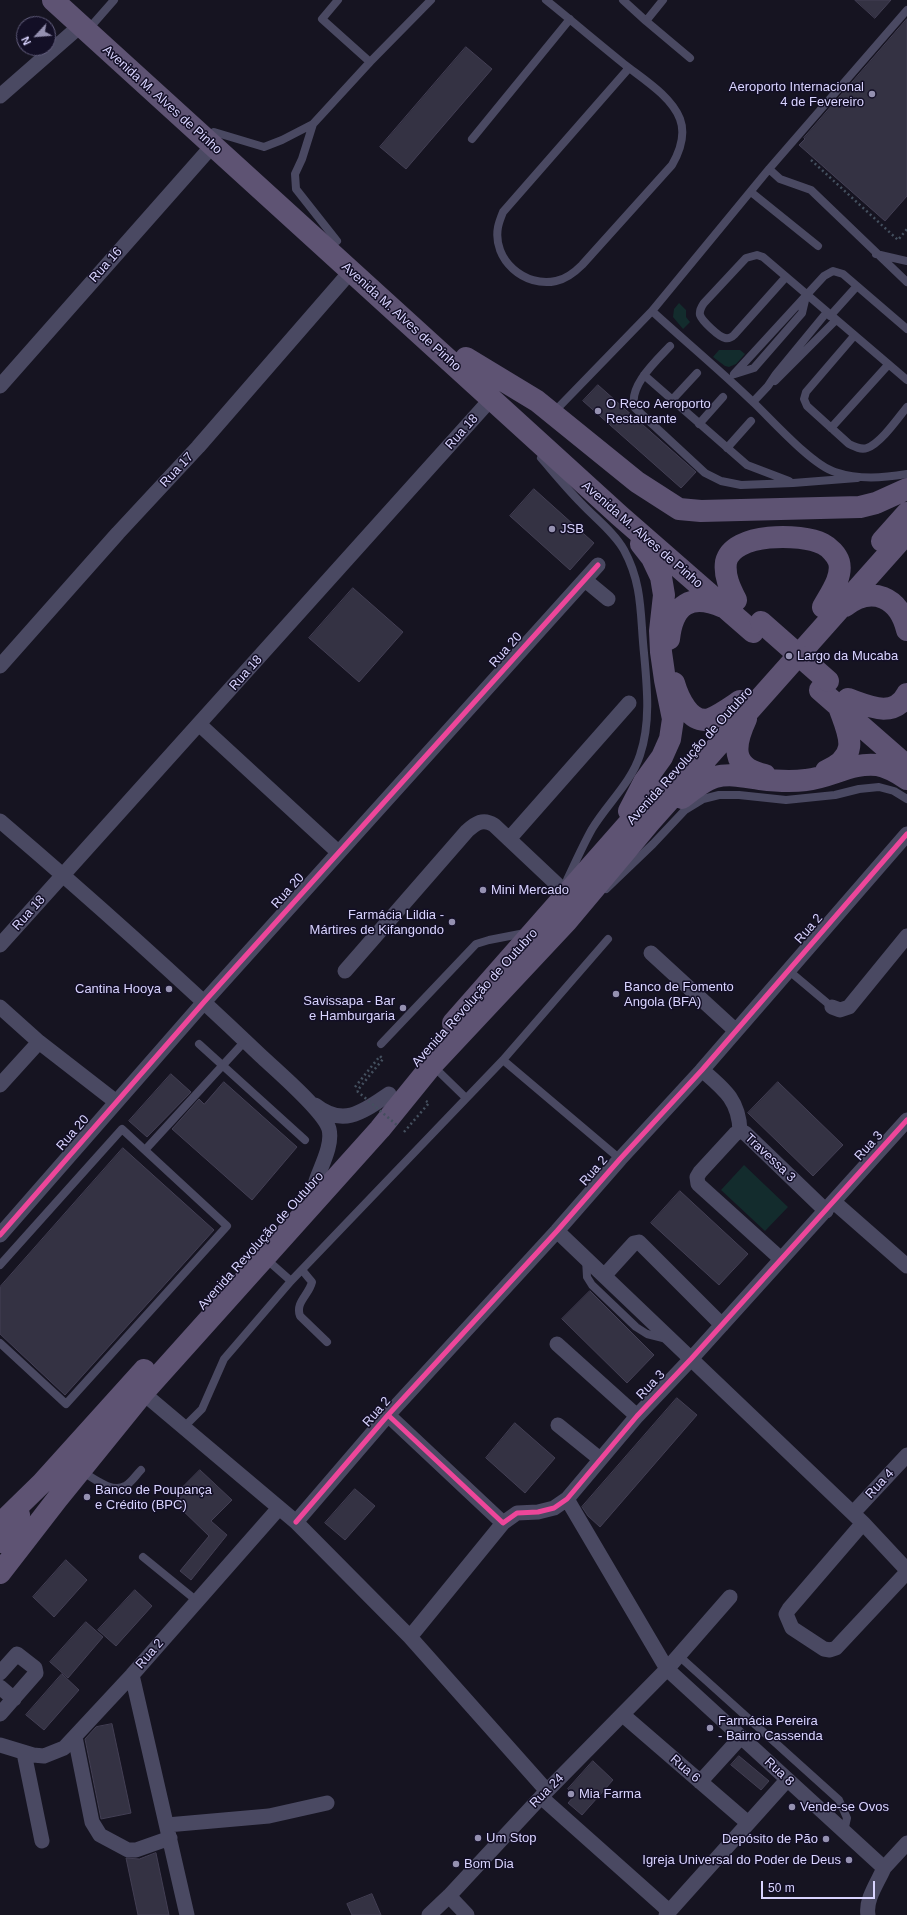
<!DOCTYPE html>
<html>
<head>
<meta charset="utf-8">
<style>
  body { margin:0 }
  #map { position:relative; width:907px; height:1915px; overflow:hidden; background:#161421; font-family:Arial,sans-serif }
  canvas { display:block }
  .north { position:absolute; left:16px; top:16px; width:40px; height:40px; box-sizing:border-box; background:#130f26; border:1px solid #625e7d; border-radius:50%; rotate:244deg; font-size:11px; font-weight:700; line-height:16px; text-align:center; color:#d9d4ff }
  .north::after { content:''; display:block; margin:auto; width:14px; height:18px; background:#9591b1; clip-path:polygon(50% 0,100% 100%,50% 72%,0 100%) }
  .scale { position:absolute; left:761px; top:1881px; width:114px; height:18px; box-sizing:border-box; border:2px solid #d9d4ff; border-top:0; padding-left:5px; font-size:12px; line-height:14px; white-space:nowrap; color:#d9d4ff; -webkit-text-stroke:3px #130f26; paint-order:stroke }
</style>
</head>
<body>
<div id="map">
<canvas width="907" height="1915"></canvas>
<div class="north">N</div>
<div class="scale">50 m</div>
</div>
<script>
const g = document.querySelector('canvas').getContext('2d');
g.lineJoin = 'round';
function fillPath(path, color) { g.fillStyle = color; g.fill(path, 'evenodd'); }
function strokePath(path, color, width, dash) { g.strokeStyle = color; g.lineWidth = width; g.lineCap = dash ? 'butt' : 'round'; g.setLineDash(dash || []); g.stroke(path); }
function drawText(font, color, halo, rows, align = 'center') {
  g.font = font + ' Arial,sans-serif'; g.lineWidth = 3; g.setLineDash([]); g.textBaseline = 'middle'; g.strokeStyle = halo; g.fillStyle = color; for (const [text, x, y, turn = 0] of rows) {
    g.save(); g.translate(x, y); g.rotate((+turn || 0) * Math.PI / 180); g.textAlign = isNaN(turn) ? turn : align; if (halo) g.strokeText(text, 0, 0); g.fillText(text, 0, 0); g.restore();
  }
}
fillPath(new Path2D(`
  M679,303L686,310V317L690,322L683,329L673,317L674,309Z
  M719,350H740L745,354L736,364L729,367L725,366L713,357Z
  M744,1165L788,1207L765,1231L721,1190Z`), '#132c2d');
const building = new Path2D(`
  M855,0H891L875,18Z
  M907,19V196L885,221L799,145L805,139L804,138Z
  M466,47L492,69L406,169L380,147Z
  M598,385L696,472L681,488L583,401Z
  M534,489L594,543L570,570L510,516Z
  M353,588L403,632L359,682L309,638Z
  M171,1074L191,1092L147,1137L129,1121Z
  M224,1082L297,1147L252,1200L172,1129L199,1099L204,1104Z
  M778,1082L843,1145L813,1176L748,1113Z
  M123,1148L214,1230L65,1395L0,1334V1287Z
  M680,1191L748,1254L719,1285L651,1223Z
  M590,1291L654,1355L627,1383L562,1319Z
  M677,1398L697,1415L600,1527L588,1516L582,1507Z
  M515,1423L555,1458L525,1493L486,1458Z
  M200,1470L232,1500L211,1521L227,1535L191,1580L180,1571L209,1536L174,1502L181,1494V1489Z
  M355,1489L375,1506L345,1540L325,1523Z
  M66,1560L87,1580L54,1617L33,1597Z
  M135,1590L152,1606L116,1646L98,1630Z
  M86,1622L103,1637L68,1678L50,1662Z
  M62,1674L79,1690L44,1730L26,1715Z
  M112,1724L131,1813L101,1819L85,1739L96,1727Z
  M739,1756L769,1781L761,1790L731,1765Z
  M593,1761L613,1780L582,1815L568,1803L575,1795L568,1789Z
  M156,1853L169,1915H138L126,1858L139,1859Z
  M372,1894L381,1915H352L347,1904Z`);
fillPath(building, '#343243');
strokePath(building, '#433f54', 1);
strokePath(new Path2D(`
  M811,160L898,240L907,229
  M355,1087L380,1056L383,1059L357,1091
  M404,1132L429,1103L426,1101`), '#44505f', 2.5, [2, 3]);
strokePath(new Path2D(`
  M338,0L322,19L370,62
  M546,0C572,21 598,43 624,64C643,79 671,96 680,119C686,135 680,151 672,165L582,265C575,272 567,279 556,281C525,288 492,260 498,227C499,222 501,217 503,212L629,68
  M623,0L646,21L663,0
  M646,21L690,58
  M93,24L114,0
  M313,124L302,159L295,174L296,189L337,241
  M214,132L264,147L282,140L313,124L370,62L431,0
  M472,139L570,19
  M769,169L780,179L811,190L907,282
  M751,192L818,246
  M876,254L907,261
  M785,278L734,335C732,337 729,339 725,338C719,337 702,321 700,315C699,310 702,306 704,303L746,258L757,255L763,257L907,380
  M652,311C686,342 721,371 754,403C773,421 812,465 835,472C859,480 883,478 907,474
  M830,316L857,286
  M854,336L806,392L804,399L807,406L849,444C855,447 861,450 867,448C881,443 898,418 907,407
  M670,346C657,360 627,387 635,408L705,473L721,481L741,485L793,483L857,478
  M734,374L824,276L833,271L843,274L907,329
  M735,374L754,368L802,313L806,296
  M644,375L747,465L789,481
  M775,381L836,320
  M672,400L697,373
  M753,402L768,386L776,374L827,312
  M553,413L652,311L769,169L907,10
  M699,424L723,397
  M831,428L888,365
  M727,448L751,421
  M541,458C554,473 567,489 581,503C595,518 614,532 624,550C643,585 640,615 644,653C647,686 651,723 640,755C631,783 607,804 592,829C583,845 575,863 567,880
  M606,889L653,844L685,810L703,799L719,795H739L786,800L835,795L859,789L879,787L894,791L907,799
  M788,970L832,1007
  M199,1044L305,1140
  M381,1044L476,944L489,940L525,933
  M503,1060L620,1159
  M432,1065L466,1098
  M145,1150L245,1041
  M265,1258L291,1281
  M586,1259L587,1277L592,1285L636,1327L647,1334L667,1339
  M0,1265L122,1129L227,1226L66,1404L0,1343
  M302,1270L312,1282C309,1295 295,1302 300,1316L327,1342
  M184,1427L202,1409L224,1359L291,1281L503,1060L608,939
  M81,1471C92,1477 112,1494 125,1486C131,1483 136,1475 141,1470
  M143,1557L197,1601
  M679,1656L839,1800L847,1818L844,1831`), '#4a4962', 8);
strokePath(new Path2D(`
  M0,96L80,26
  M0,386L213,145
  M585,580L608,599
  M0,666L118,533L198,447L351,271
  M200,725L338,852
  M0,821C89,897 176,975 261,1056C276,1070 324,1111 329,1129C333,1145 321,1166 316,1181
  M509,839L629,703
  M0,945L491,399
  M651,953L736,1031
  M345,971L467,831C476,823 483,818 494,825L563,890
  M0,1007L39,1042L115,1101
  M832,1007L840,1010L849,1007L907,936
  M702,1070C724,1089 739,1100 740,1131
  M0,1085L39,1042
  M315,1105C344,1128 364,1111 389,1094
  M834,1202L907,1266
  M557,1231L863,1523L907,1570
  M0,1235L204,1002L598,565
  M781,1259L698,1184L697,1177L700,1172L735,1134L740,1131L745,1133L826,1211
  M604,1276L634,1243L639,1242L722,1325
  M557,1344L637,1416
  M143,1393L296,1522L410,1637L547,1791
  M388,1415L503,1523L517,1513L538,1512L554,1508L567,1499L637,1416L691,1359L907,1120
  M558,1425L600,1459
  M567,1499L667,1669L884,1868L907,1843
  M853,1513L907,1455
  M296,1522L388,1415L557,1231L620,1159L702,1070L907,834
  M863,1523L789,1609L786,1614L792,1628L824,1649L830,1650L836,1648L907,1572
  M410,1637L503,1523
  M0,1673L17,1654L35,1668L36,1673L0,1714
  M132,1675L187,1915
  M0,1687L14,1699
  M623,1715L748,1823
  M75,1737L92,1822L100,1835L128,1850H136L170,1838
  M0,1745L33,1755L44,1756L64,1748L132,1675L279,1508
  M24,1753L42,1841
  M700,1782L741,1737
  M541,1797L669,1911
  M167,1825L269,1816L327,1803
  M449,1896L467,1915
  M429,1915L449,1896L541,1797L667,1669L730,1597
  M666,1915L787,1780
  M868,1915C865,1900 878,1882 884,1868`), '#4a4962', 15);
strokePath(new Path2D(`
  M53,0L620,516L753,632
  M466,358L537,401L637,482L679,509L701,511L860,507L876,503L907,489
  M882,541L907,513
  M736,600C730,588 724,576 726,562C733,532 801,533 823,544C829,547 837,555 839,562C843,577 830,594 823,607
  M845,606C872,585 899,597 907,630
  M669,639C673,604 691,593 723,607
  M674,683C678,697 690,725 710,719C720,715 731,707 740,701
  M820,690L907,766
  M848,699C868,706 894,719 907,694
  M746,719C734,745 730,768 765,775
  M826,771C861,755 849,735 839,707
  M682,798C692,790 703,781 715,777C731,773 745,777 760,779C776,781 790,782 806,780C830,778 852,762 877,765C888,767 898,773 907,779
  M629,811L644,782L662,757L670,739L673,719L665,680L661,652L660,631L664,595L661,577L652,558L641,544
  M453,1023L659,789
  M0,1524L42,1483L144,1370
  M0,1542L19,1515
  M0,1573L58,1498L143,1393L380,1129L432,1065L567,921L650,822L907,533`), '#5e5373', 22);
strokePath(new Path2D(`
  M357,1091L398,1126`), '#44505f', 2.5, [2, 3]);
strokePath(new Path2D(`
  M761,622L828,681`), '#5e5373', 22);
strokePath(new Path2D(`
  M0,1235L204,1002L598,565
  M388,1415L503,1523L517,1513L538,1512L554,1508L567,1499L637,1416L691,1359L907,1120
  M296,1522L388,1415L557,1231L620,1159L702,1070L907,834`), '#ed469a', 5);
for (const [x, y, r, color] of [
  [872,94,4,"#9591b1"],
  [598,411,4,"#9591b1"],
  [552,529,4,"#9591b1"],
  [789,656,4,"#9591b1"],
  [483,890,4,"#9591b1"],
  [452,922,4,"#9591b1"],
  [169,989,4,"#9591b1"],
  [616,994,4,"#9591b1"],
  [403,1008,4,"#9591b1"],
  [87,1497,4,"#9591b1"],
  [710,1728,4,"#9591b1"],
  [571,1794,4,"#9591b1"],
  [792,1807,4,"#9591b1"],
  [478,1838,4,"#9591b1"],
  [826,1839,4,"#9591b1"],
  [849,1860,4,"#9591b1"],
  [456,1864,4,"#9591b1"]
]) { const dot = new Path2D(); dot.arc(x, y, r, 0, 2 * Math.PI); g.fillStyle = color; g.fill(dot); strokePath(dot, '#130f26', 1.5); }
drawText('13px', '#d9d4ff', '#130f26', [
  ["Aeroporto Internacional",864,87,"right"],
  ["4 de Fevereiro",864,102,"right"],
  ["O Reco Aeroporto",606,404],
  ["Restaurante",606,419],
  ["JSB",560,529],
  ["Largo da Mucaba",797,656],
  ["Mini Mercado",491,890],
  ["Farmácia Lildia -",444,915,"right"],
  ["Mártires de Kifangondo",444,930,"right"],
  ["Banco de Fomento",624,987],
  ["Angola (BFA)",624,1002],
  ["Cantina Hooya",161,989,"right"],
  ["Savissapa - Bar",395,1001,"right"],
  ["e Hamburgaria",395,1016,"right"],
  ["Banco de Poupança",95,1490],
  ["e Crédito (BPC)",95,1505],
  ["Farmácia Pereira",718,1721],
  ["- Bairro Cassenda",718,1736],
  ["Mia Farma",579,1794],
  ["Vende-se Ovos",800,1807],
  ["Um Stop",486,1838],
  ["Depósito de Pão",818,1839,"right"],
  ["Igreja Universal do Poder de Deus",841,1860,"right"],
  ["Bom Dia",464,1864]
], 'left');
drawText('13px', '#d9d4ff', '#130f26', [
  ["Avenida M. Alves de Pinho",162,100,42],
  ["Rua 16",106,265,-48],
  ["Avenida M. Alves de Pinho",401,317,42],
  ["Rua 18",462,432,-48],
  ["Rua 17",177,470,-47],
  ["Avenida M. Alves de Pinho",642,535,41],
  ["Rua 20",506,650,-48],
  ["Rua 18",246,673,-48],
  ["Avenida Revolução de Outubro",690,756,-48],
  ["Rua 20",288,891,-48],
  ["Rua 18",29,913,-48],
  ["Rua 2",809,929,-49],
  ["Avenida Revolução de Outubro",475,998,-48],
  ["Rua 20",73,1133,-49],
  ["Rua 3",869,1146,-48],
  ["Travessa 3",770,1158,43],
  ["Rua 2",594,1171,-49],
  ["Avenida Revolução de Outubro",261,1241,-48],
  ["Rua 3",651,1385,-46],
  ["Rua 2",377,1412,-49],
  ["Rua 4",880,1484,-47],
  ["Rua 2",150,1654,-49],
  ["Rua 6",685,1769,41],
  ["Rua 8",779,1772,43],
  ["Rua 24",547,1791,-45]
]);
</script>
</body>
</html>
